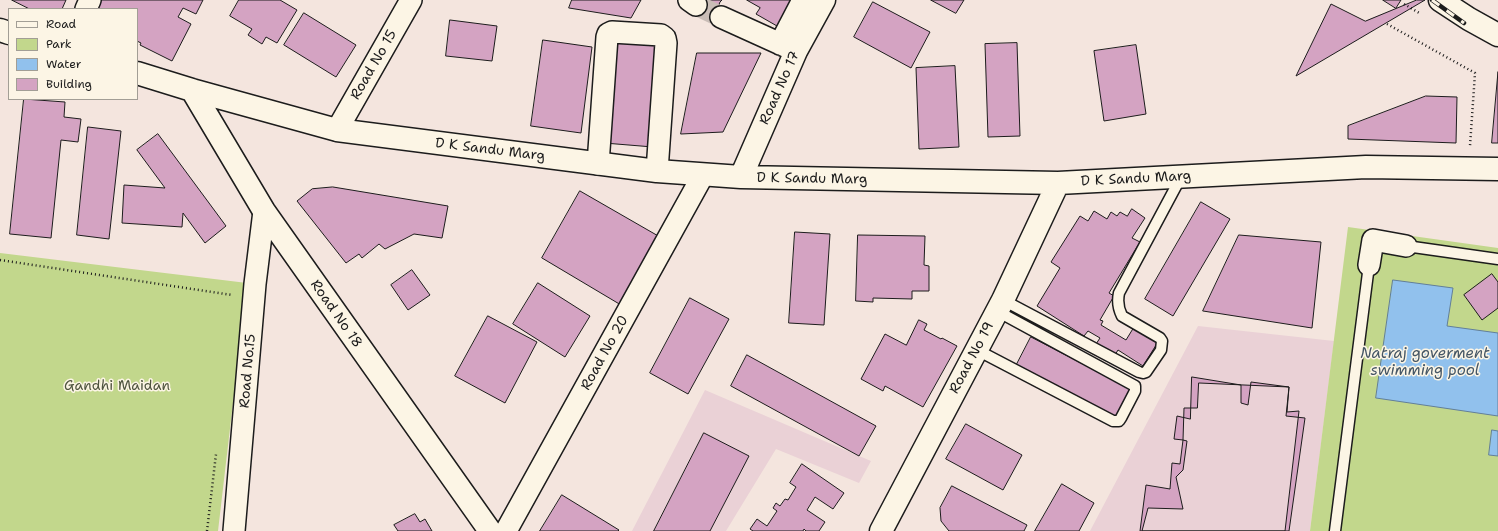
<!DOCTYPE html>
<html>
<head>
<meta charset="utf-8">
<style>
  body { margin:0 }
  #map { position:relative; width:1498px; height:531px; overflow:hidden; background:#f4e5de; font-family:"Shantell Sans",sans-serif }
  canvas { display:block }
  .legend { position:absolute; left:8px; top:8px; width:130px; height:92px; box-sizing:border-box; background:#fcf5e5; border:1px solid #a29e95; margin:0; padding:5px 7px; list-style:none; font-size:12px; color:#1c1c1c }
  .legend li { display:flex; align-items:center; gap:8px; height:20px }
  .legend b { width:20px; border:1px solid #a29e95 }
</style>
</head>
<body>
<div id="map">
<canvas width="1498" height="531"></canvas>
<ul class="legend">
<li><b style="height:5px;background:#fcf5e5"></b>Road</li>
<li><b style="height:11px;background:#c2d78c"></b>Park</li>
<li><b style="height:11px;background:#91c1ed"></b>Water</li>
<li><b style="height:11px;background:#d4a3c2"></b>Building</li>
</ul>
</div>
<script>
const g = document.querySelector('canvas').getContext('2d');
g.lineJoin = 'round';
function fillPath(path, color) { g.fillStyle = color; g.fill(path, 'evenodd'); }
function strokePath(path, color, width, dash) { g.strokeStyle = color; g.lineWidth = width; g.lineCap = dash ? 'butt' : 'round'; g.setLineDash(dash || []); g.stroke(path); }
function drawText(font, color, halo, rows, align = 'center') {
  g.font = font + ' "Shantell Sans",sans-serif'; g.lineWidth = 3; g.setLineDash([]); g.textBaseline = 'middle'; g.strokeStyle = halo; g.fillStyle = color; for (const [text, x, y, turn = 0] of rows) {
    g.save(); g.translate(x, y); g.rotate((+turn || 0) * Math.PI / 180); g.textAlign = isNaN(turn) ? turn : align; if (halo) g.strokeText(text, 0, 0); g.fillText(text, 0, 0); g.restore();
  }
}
fillPath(new Path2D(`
  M1198,326L1334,341L1310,531H1090Z
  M705,390L871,461L859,483L776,449L726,531H632Z`), '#ead1d6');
fillPath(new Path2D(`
  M1348,227L1498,248V531H1310Z
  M0,253L247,283L218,531H0Z`), '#c2d78c');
const water = new Path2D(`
  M1393,280L1453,288L1447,326L1498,333V416L1376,398Z
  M1492,430L1498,431V456L1489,455Z`);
fillPath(water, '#91c1ed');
strokePath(water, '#627f99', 1);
const building = new Path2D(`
  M12,0H66L62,9H30Z
  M100,0H203L196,14L183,8L178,17L191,24L172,61L140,45L141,43L137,41V9H95Z
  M239,0H280L297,10L277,43L266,37L262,44L248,35L252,29L230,16Z
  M572,0H641L631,18L569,8Z
  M697,0H722L720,2L712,22L697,13Z
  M747,0H799L784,30L756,14L760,8Z
  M931,0H964L956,13Z
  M1383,0H1401L1396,8Z
  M1417,0H1425L1296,76L1331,4L1365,21Z
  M873,2L930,32L911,68L854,37Z
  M304,13L356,45L336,77L284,45Z
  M450,20L497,26L492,61L446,56Z
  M612,38L661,42L653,147L604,143Z
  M543,40L592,47L581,133L531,126Z
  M1017,43L1020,136L988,137L985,44Z
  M1136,45L1146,114L1104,121L1094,51Z
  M697,53H761L723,132L681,134Z
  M955,66L959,147L919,149L916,68Z
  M1498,72V143H1492Z
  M1426,96L1457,97L1456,143L1348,139V126Z
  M24,99L65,102L64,117L81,119L78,142L61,140L51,238L10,234Z
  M88,127L121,131L109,239L77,235Z
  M158,134L226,226L205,243L183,213L182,227L122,223L124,185L165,188L137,150Z
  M333,187L448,206L442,238L414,234L385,249L379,244L362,258L359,254L346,263L297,201L312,189Z
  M580,191L660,237L621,305L542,258Z
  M1201,202L1230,219L1173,316L1145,299Z
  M1132,209L1145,218L1132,238L1140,242L1109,293L1114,296L1100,320L1103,321L1101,325L1126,340L1134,327L1158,342L1143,366L1118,350L1115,355L1096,344L1100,338L1088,331L1084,336L1037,306L1060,268L1051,262L1080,216L1088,221L1094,211L1107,219L1111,212L1117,216L1120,212L1127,216Z
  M795,232L830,234L824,325L789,323Z
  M858,235L925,236L924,265L929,266V291H912V299L873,298V302L856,301Z
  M1239,235L1321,242L1312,328L1203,311Z
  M412,270L430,295L408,310L391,285Z
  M1492,274L1498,282V308L1482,320L1464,295Z
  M538,283L590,316L565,357L513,324Z
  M690,298L729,319L688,394L650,373Z
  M488,316L537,342L505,403L455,376Z
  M919,320L927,324L924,330L941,339L942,338L957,346L923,407L885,386L883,391L861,379L885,334L906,345Z
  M1031,337L1131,389L1117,418L1016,366Z
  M747,355L876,426L859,456L731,386Z
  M1192,377L1241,385V403L1248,405L1251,382L1289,387L1287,412L1299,411L1285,531H1140L1146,485L1170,489L1172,463L1180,464L1183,440L1174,439L1177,416L1190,419Z
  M1199,383L1289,387L1286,416L1305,418L1289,531H1142L1148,508L1183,509L1176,477L1183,470L1187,441L1183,440L1184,408H1197Z
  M966,424L1022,455L1003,490L946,459Z
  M704,433L749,456L710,531H654Z
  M802,464L844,493L833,509L815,497L807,510L825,522L819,531H806L804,529L803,531H753L750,529L757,519L767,526L777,511L773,508L776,503L780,506L785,499L788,500L796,487L790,483Z
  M1062,484L1094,503L1079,531H1035Z
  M952,486L1027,525L1024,531H949L941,521L940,508Z
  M562,495L619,530L618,531H540Z
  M415,514L420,522L425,519L432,531H398L394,525Z`);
fillPath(building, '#d4a3c2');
strokePath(building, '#1c1c1c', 1);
strokePath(new Path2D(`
  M696,5L721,17`), '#c9bdb7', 21, [21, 10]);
const lane = new Path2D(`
  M1406,246L1498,259
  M1003,300L1139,372L1143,373L1146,372L1161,350L1162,341L1160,338L1122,316C1118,308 1117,302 1119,293L1181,177
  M977,350L1113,421H1119L1121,418L1135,391V386L997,311
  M1335,531L1369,265`);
const street = new Path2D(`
  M689,0L696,5
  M86,9L90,0
  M721,17L796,51
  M780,44L803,0
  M337,130L411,0
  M598,164L607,37L608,34L612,32L661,35L665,38L666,43L657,171
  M1369,265L1373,240L1406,246
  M234,531L255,284L264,211
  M506,531L703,175`);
const secondary = new Path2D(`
  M1440,0L1469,19L1498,35
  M0,30L9,33
  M137,73L192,90L337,130L657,171L741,177L1058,183L1366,167L1498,169
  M192,90L264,211L490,531
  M741,177L796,51L824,0
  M881,531L1003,300L1058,183`);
strokePath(lane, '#1c1c1c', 13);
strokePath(street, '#1c1c1c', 24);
strokePath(secondary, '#1c1c1c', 25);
strokePath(new Path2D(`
  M1404,4L1421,14
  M1387,24L1475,73L1470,146
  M0,260L232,295
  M207,531L216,454`), '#1c1c1c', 2.5, [1, 3]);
strokePath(lane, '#fcf5e5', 10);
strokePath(street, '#fcf5e5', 21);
strokePath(secondary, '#fcf5e5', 22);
const rail = new Path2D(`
  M1432,0L1464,23`);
strokePath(rail, '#1c1c1c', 4.5);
strokePath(rail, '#fcf5e5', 3, [9]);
drawText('14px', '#1c1c1c', '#fcf5e5', [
  ["Road No 15",374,65,-60],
  ["Road No 17",780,88,-66],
  ["D K Sandu Marg",490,150,7],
  ["D K Sandu Marg",812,179,1],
  ["D K Sandu Marg",1136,179,-3],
  ["Road No 18",336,314,55],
  ["Road No 20",605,353,-61],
  ["Road No 19",972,358,-62],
  ["Road No.15",248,371,-85]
]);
drawText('14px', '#4e543e', '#fcf5e5', [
  ["Gandhi Maidan",117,386]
]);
drawText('italic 15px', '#455665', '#fcf5e5', [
  ["Natraj goverment",1425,354],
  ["swimming pool",1425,371]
]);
</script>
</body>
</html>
